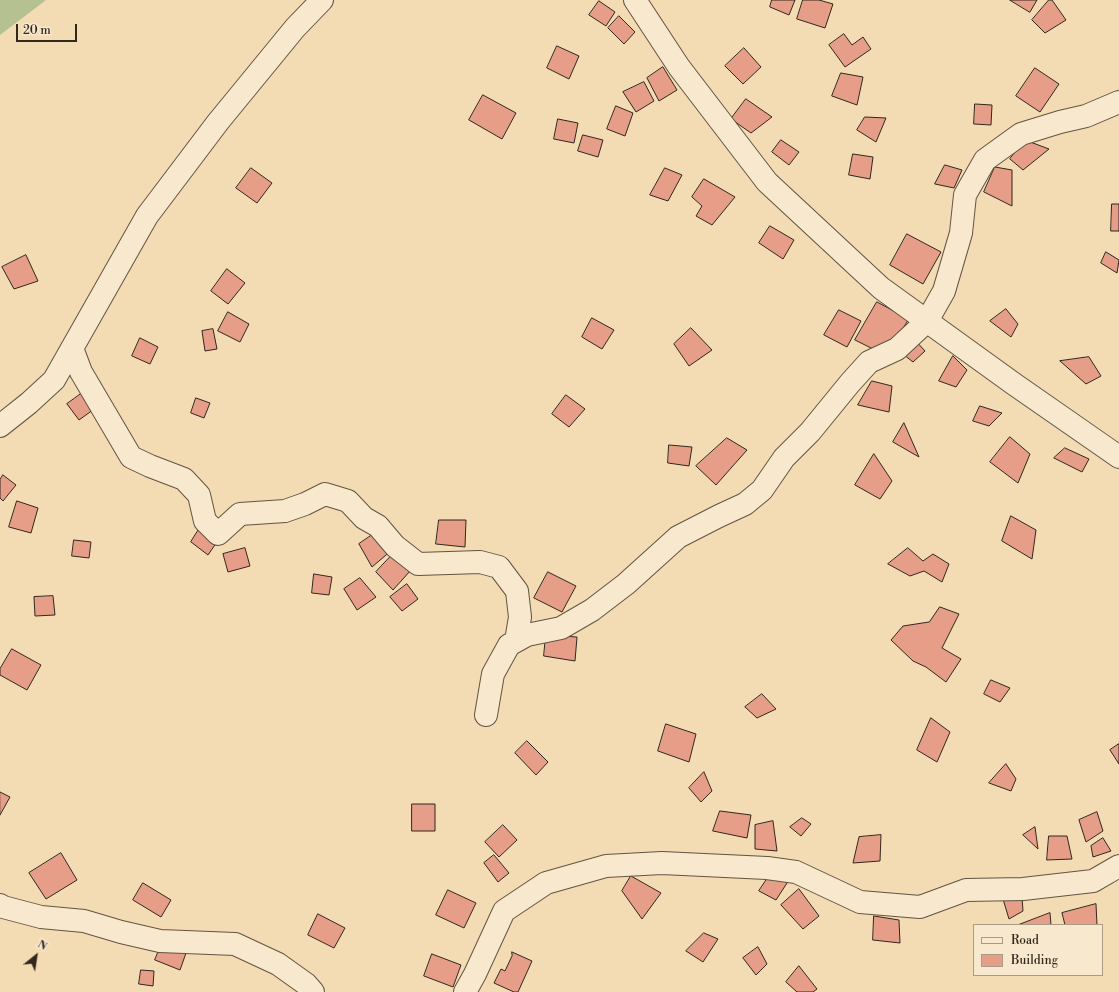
<!DOCTYPE html>
<html>
<head>
<meta charset="utf-8">
<style>
  body { margin:0 }
  #map { position:relative; width:1119px; height:992px; overflow:hidden; background:#f3dbb3; font-family:"Libre Bodoni",serif }
  canvas { display:block }
  .legend { position:absolute; left:973px; top:924px; width:130px; height:52px; box-sizing:border-box; background:#f7e8ce; border:1px solid #a89b87; margin:0; padding:5px 7px; list-style:none; font-size:12px; color:#31271d }
  .legend li { display:flex; align-items:center; gap:8px; height:20px }
  .legend b { width:20px; border:1px solid #a89b87 }
  .north { position:absolute; left:16px; top:936px; width:40px; height:40px; -webkit-text-stroke:3px #f7e8ce; paint-order:stroke; rotate:30deg; font-size:11px; font-weight:700; line-height:16px; text-align:center; color:#31271d }
  .north::after { content:''; display:block; margin:auto; width:14px; height:18px; background:#31271d; clip-path:polygon(50% 0,100% 100%,50% 72%,0 100%) }
  .scale { position:absolute; left:16px; top:24px; width:61px; height:18px; box-sizing:border-box; border:2px solid #31271d; border-top:0; padding-left:5px; font-size:12px; line-height:14px; white-space:nowrap; color:#31271d; -webkit-text-stroke:3px #f7e8ce; paint-order:stroke }
</style>
</head>
<body>
<div id="map">
<canvas width="1119" height="992"></canvas>
<ul class="legend">
<li><b style="height:5px;background:#f7e8ce"></b>Road</li>
<li><b style="height:11px;background:#e69e88"></b>Building</li>
</ul>
<div class="north">N</div>
<div class="scale">20 m</div>
</div>
<script>
const g = document.querySelector('canvas').getContext('2d');
g.lineJoin = 'round';
function fillPath(path, color) { g.fillStyle = color; g.fill(path, 'evenodd'); }
function strokePath(path, color, width, dash) { g.strokeStyle = color; g.lineWidth = width; g.lineCap = dash ? 'butt' : 'round'; g.setLineDash(dash || []); g.stroke(path); }
fillPath(new Path2D(`
  M0,0H46L0,35Z`), '#b5c191');
const building = new Path2D(`
  M772,0H795L789,15L770,7Z
  M803,0H819L833,4L825,28L797,19Z
  M1010,0H1037L1030,12Z
  M1049,0H1052L1066,20L1045,33L1032,20Z
  M599,1L615,12L606,26L589,15Z
  M619,16L635,32L624,44L608,28Z
  M844,34L852,45L863,37L871,49L845,67L829,45Z
  M557,46L579,56L569,79L547,68Z
  M744,48L761,67L743,84L725,66Z
  M663,67L677,90L659,101L647,78Z
  M1035,68L1059,84L1040,112L1016,96Z
  M841,73L863,77L857,105L832,96Z
  M644,82L654,101L636,112L623,92Z
  M483,95L516,113L502,139L469,120Z
  M746,99L772,117L751,133L731,119Z
  M975,104L992,105L991,125L974,124Z
  M616,106L633,113L625,136L607,129Z
  M865,117L886,118L876,142L857,130Z
  M558,119L578,123L574,143L554,139Z
  M583,135L603,140L598,157L578,151Z
  M781,140L799,152L789,165L772,152Z
  M1025,140L1049,149L1023,170L1010,159Z
  M853,154L873,157L870,179L849,175Z
  M945,165L962,170L954,188L935,184Z
  M995,167L1012,170V206L984,192Z
  M251,168L272,183L257,203L236,188Z
  M665,168L682,175L668,201L650,195Z
  M704,179L735,197L712,225L696,216L702,206L692,197Z
  M1112,204H1119V231H1111Z
  M770,226L794,240L783,259L759,243Z
  M907,234L941,252L923,284L890,265Z
  M1106,252L1119,260L1117,273L1101,263Z
  M26,255L38,281L14,289L2,267Z
  M227,269L245,283L228,304L211,291Z
  M877,302L909,319L890,348L881,353L855,340Z
  M1006,309L1018,324L1011,337L990,321Z
  M839,310L861,321L847,347L824,335Z
  M228,312L249,324L240,342L218,331Z
  M592,318L614,330L602,349L582,337Z
  M691,328L712,350L689,366L674,344Z
  M213,329L217,349L205,351L202,331Z
  M140,338L158,347L150,364L132,356Z
  M914,339L925,351L913,362L899,351Z
  M953,356L967,370L956,387L939,381Z
  M1089,357L1101,376L1086,384L1060,361Z
  M872,381L892,386L889,412L858,405Z
  M85,391L97,407L79,420L67,404Z
  M566,395L585,409L569,427L552,414Z
  M196,398L210,403L204,418L191,413Z
  M980,406L1002,413L989,426L973,421Z
  M904,423L919,457L893,442Z
  M1010,437L1030,454L1018,483L990,462Z
  M727,438L747,450L716,485L696,466Z
  M669,445L692,447L689,466L668,463Z
  M1065,448L1089,459L1082,472L1054,458Z
  M874,454L892,481L880,499L855,485Z
  M3,475L16,485L3,501L0,498V480Z
  M17,501L38,508L31,533L9,527Z
  M1011,516L1036,530L1032,559L1002,541Z
  M439,520H466L465,547L436,544Z
  M201,526L219,539L208,555L191,542Z
  M378,531L393,549L372,567L359,544Z
  M74,540L91,542L89,558L72,556Z
  M245,548L250,566L228,572L223,554Z
  M908,548L923,561L933,554L949,564L942,582L924,571L910,576L888,564Z
  M394,553L411,570L393,590L376,572Z
  M548,572L576,586L562,612L534,598Z
  M314,574L332,577L329,595L312,593Z
  M360,578L376,597L357,610L344,589Z
  M407,584L418,599L402,611L390,597Z
  M53,596L55,615L35,616L34,597Z
  M940,607L959,614L942,648L961,659L946,682L926,667L913,661L891,640L903,626L929,622Z
  M546,635L577,637L575,661L544,656Z
  M12,649L41,665L27,690L0,675V669Z
  M991,680L1010,688L1000,702L984,694Z
  M762,694L776,709L757,718L745,707Z
  M931,718L950,732L937,762L917,750Z
  M666,724L696,734L689,762L658,751Z
  M527,741L548,762L536,775L515,753Z
  M1119,744V764L1110,750Z
  M1006,764L1016,779L1011,791L989,783Z
  M704,772L712,791L701,802L689,788Z
  M0,792L10,797L0,815Z
  M412,804H435V831H412Z
  M720,811L751,815L747,838L713,831Z
  M1097,812L1103,831L1086,842L1079,820Z
  M802,818L811,824L801,836L790,827Z
  M773,821L777,851L755,849V825Z
  M503,825L517,840L499,857L485,842Z
  M1035,827L1038,849L1023,835Z
  M881,835L880,861L853,863L859,837Z
  M1049,836H1067L1072,859L1047,860Z
  M1103,838L1111,851L1093,857L1091,846Z
  M61,853L77,880L46,899L29,873Z
  M494,855L509,873L498,882L484,863Z
  M773,870L787,883L776,900L759,891Z
  M631,876L661,893L642,919L622,891Z
  M143,883L171,900L161,917L133,900Z
  M799,889L819,916L803,929L781,905Z
  M448,890L476,903L464,928L436,915Z
  M1022,897L1023,911L1009,919L1003,899Z
  M1096,904L1097,925H1065L1062,913Z
  M1050,913L1051,925H1018Z
  M318,914L345,928L334,948L308,935Z
  M874,916L899,920L900,943L873,940Z
  M704,933L718,939L703,962L686,951Z
  M162,943L186,953L180,970L155,960Z
  M758,947L767,964L756,975L743,958Z
  M512,952L532,961L518,992H514L494,983L501,969L505,971L512,956Z
  M432,954L461,965L453,987L424,976Z
  M799,966L817,989L813,992H797L786,982Z
  M141,970L154,971L153,986L139,984Z`);
fillPath(building, '#e69e88');
strokePath(building, '#31271d', 1);
const minor = new Path2D(`
  M635,0L679,67L767,182L881,288L1014,384L1119,457
  M72,348L81,372L131,457L150,466L184,479L199,495L205,521L218,534L240,514L285,511L305,504L325,494L348,501L364,518L378,526L395,546L418,564L480,562L499,567L517,591L520,617L516,641
  M0,426L29,403L54,380L147,216L218,122L295,28L322,0
  M486,715L493,674L509,645L527,635L561,628L592,610L626,584L678,537L719,516L745,504L762,490L784,458L810,432L850,383L869,362L897,349L927,321L944,291L961,233L965,195L985,160L1021,134L1060,122L1086,116L1119,102
  M0,905L3,907L41,917L84,921L121,932L160,941L235,944L278,964L306,984L313,992
  M465,992L475,974L504,911L546,883L606,866L662,863L767,868L796,872L860,902L920,907L966,890L1023,889L1093,881L1119,866`);
strokePath(minor, '#625442', 24);
strokePath(minor, '#f7e8ce', 22);
</script>
</body>
</html>
